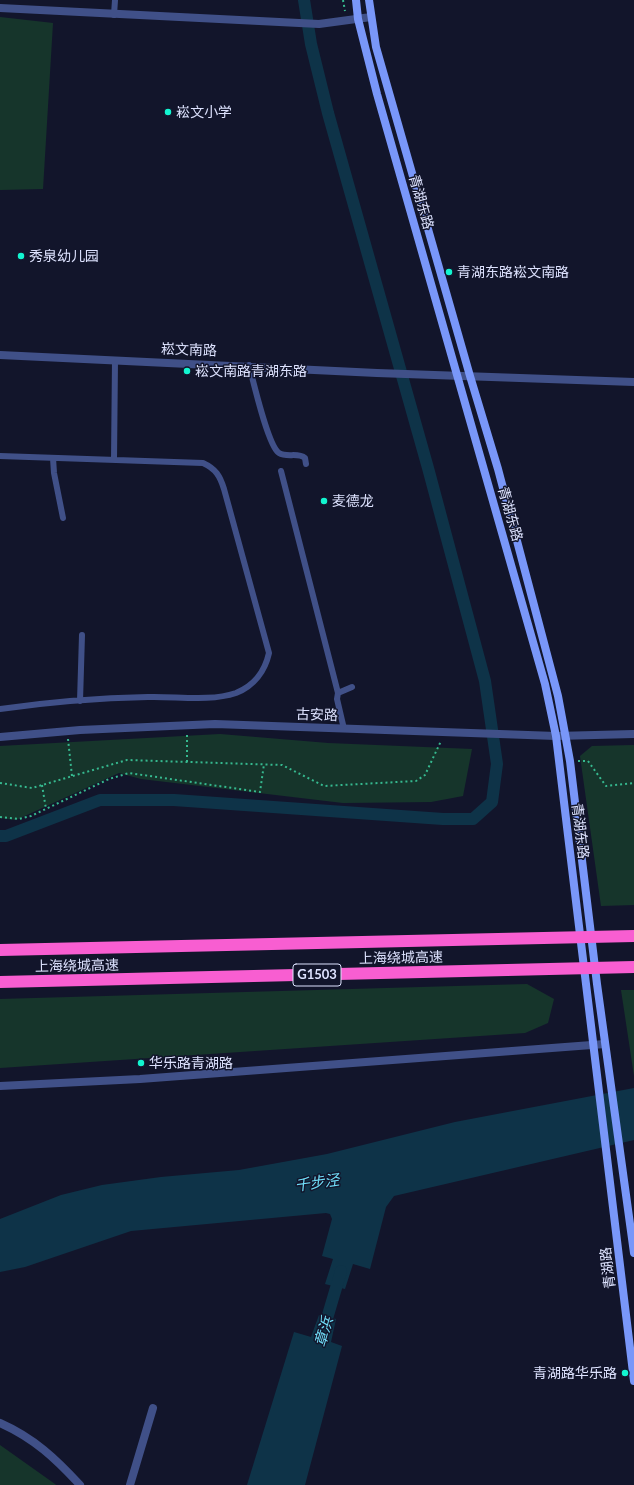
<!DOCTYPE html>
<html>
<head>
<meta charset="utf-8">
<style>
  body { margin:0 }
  canvas { display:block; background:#12152b }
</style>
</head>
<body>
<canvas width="634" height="1485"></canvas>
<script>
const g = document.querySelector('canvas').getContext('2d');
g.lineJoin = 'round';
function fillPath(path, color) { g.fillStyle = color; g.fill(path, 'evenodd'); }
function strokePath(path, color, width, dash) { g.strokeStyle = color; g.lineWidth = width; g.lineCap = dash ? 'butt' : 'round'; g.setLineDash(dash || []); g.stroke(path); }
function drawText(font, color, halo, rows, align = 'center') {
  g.font = font + ' Lato,"Noto Sans SC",sans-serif'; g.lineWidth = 3; g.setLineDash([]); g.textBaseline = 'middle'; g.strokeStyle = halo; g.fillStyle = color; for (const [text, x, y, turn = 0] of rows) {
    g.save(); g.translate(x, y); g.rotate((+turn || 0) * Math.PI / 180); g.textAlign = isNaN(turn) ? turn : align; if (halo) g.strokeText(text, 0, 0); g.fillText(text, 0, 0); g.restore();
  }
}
fillPath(new Path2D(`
  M0,17L53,23L43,189L0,190Z
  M220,734L328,743L472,749L463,796L431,802L343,803L141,779L119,773L16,820L0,818V746Z
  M634,745V905L601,906L580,756L592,746Z
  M527,984L554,999L548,1023L525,1033L0,1068V999Z
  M621,990H634V1076Z
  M0,1445L55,1484L56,1485H0Z`), '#16352b');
fillPath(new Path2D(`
  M634,1088V1140L394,1196L386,1207L370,1269L353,1264L345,1289L325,1284L333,1259L322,1256L332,1219L330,1214L326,1213L131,1231L25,1267L0,1272V1219L61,1195L102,1185L161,1177L239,1170L327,1154L455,1122Z
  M319,1315L336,1319L331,1342L342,1346L305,1485H247L294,1332L311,1337Z`), '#0e3348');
strokePath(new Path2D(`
  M0,836H6L100,800H174L443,819H473L492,802L497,764L485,681L428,468L328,113L311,44L304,0
  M323,1332L341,1271`), '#0e3348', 12);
strokePath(new Path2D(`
  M343,0L345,11
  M187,735V762
  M68,739L72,776
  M578,761H588L606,786L634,783
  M0,783L32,788L127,760L282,765L324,786L416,781L425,775L441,741
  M42,785L46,809
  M0,817L19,819L31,816L109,779L129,773L260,792L264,764`), '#36b98f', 2, [2, 3]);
strokePath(new Path2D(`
  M114,15L115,0
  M249,365C253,380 268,446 279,453C287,458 298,452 305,458L306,464
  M0,456L203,463C216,469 220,476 224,489L269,653C265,671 254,686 236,693C209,702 176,696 148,697C99,698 49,702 0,709
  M53,458L54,473L63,518
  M114,460L115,360
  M281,471L338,693
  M80,701L82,635
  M344,729L337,699L338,693L352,687`), '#405088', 6);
strokePath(new Path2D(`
  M0,8L319,24L371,17
  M0,355L377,373L634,382
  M0,737L80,730L215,724L556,736L634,734
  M0,1423C34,1438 56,1459 80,1485
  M130,1485L153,1408`), '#405088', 8);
strokePath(new Path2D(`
  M0,1086L140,1079L605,1044`), '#405088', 8);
strokePath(new Path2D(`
  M356,0L358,19L377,94L545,684L556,736L634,1381
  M369,0L376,47L470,376L498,469L558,696L570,761L597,984L634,1253`), '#7997f9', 8);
strokePath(new Path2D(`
  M0,950L634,936
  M0,982L634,967`), '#f85ed1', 12);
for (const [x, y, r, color] of [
  [168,112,4,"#12f5d0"],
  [21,256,4,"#12f5d0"],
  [449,272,4,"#12f5d0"],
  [187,371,4,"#12f5d0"],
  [324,501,4,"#12f5d0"],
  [141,1063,4,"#12f5d0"],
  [625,1373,4,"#12f5d0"]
]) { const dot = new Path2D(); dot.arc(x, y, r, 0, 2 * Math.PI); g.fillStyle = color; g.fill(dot); strokePath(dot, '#12152b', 1.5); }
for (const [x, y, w] of [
  [317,975,48]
]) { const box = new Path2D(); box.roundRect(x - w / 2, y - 11, w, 22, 3); g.fillStyle = '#12152b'; g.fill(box); strokePath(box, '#dde2fe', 1); }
drawText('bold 13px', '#dde2fe', null, [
  ["G1503",317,975]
]);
drawText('14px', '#dde2fe', '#12152b', [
  ["崧文小学",176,112],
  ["秀泉幼儿园",29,256],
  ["青湖东路崧文南路",457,272],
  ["崧文南路青湖东路",195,371],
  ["麦德龙",332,501],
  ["华乐路青湖路",149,1063],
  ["青湖路华乐路",617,1373,"right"]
], 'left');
drawText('14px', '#dde2fe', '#12152b', [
  ["青湖东路",421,202,74],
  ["崧文南路",189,350,2],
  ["青湖东路",510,514,74],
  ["古安路",317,715,2],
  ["青湖东路",580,831,83],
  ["上海绕城高速",401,958,-1],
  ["上海绕城高速",77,966,-1],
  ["青湖路",608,1268,-97]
]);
drawText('italic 15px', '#70def9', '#12152b', [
  ["千步泾",317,1183,-8],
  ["章浜",324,1332,-74]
]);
</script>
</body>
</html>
